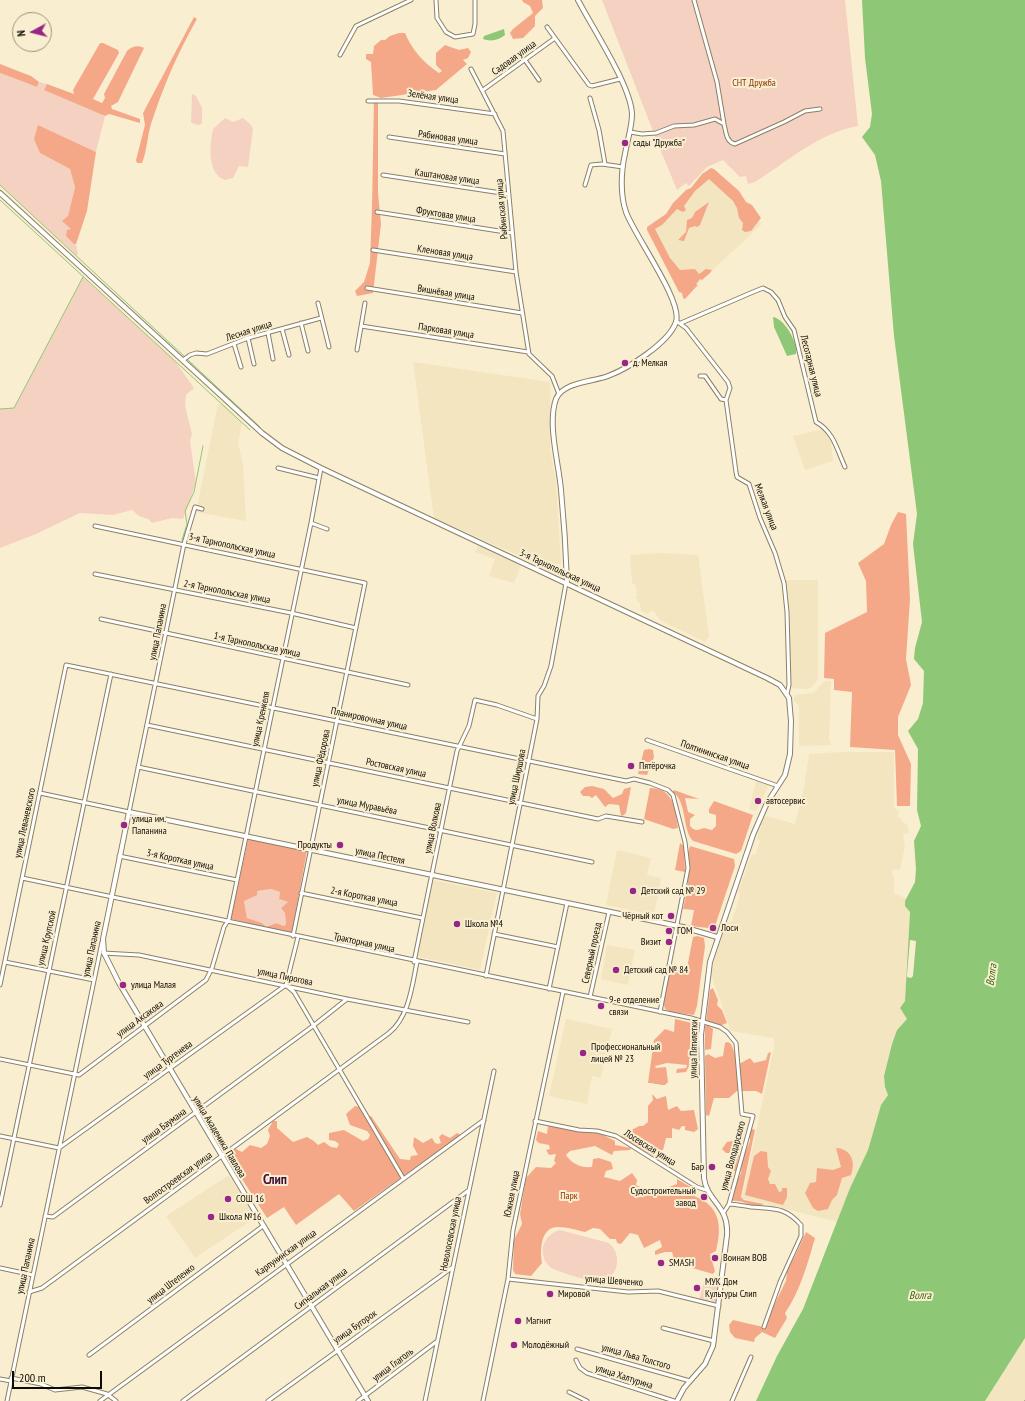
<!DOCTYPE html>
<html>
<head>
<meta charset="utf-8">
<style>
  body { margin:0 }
  #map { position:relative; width:1025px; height:1401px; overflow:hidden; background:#faeed0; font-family:"PT Sans Narrow",sans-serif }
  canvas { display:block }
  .north { position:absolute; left:12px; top:12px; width:40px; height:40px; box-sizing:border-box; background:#faeed0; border:1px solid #9c937e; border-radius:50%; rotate:263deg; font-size:11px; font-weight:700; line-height:16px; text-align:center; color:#0f0b03 }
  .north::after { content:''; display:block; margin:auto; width:14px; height:18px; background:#962787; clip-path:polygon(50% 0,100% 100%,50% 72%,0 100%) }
  .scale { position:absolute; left:12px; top:1371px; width:90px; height:18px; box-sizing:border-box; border:2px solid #0f0b03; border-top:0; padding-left:5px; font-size:12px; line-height:14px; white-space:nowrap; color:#0f0b03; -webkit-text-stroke:3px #faeed0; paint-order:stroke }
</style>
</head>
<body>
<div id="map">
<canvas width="1025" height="1401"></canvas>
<div class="north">N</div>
<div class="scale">200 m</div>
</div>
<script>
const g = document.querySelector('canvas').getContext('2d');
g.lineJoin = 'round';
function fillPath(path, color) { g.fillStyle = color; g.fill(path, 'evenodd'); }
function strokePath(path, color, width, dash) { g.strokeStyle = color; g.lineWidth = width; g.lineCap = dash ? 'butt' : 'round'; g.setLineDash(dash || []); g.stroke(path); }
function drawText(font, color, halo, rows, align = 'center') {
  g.font = font + ' "PT Sans Narrow",sans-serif'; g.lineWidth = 4; g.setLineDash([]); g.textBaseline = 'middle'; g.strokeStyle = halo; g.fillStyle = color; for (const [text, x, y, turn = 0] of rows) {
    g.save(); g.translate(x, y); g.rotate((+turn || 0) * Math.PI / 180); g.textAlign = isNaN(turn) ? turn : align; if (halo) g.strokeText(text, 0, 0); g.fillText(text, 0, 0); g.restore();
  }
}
fillPath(new Path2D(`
  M710,172L762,224L687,294L651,231Z
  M413,362L550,382V450L556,481L561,564L531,561L434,518Z
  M218,404L224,405L242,423L238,443L243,464L246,521L196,512Z
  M824,429L831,443L833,461L805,470L793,436Z
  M479,544L521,565L514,583L489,576L495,559L475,552Z
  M661,553L698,555L709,636L705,642L661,621L653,610L647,614L641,611L640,604L635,597L637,596L636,585L632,583L630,555Z
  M785,580H818V679L812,687L807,689L791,688Z
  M825,681H831L829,739L831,745L799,746V705L793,701L795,695L813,693Z
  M843,752H894V808L899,811L898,817L902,819V822L907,824L909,833L903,834L905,846L900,870L893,869L892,874L894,879V893L905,898V906L910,912L905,1001L900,1007V1010L906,1015L907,1019L897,1030L892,1044L884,1076L885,1087L888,1094L881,1105L868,1150L850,1188L838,1222L742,1198L774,1047V1038L731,1031L711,975L715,957L727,923L732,921L740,895L738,892L752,854L755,855L760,841L757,839L763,819L767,816L795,824L804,788L809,754Z
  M756,781L769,785L757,810L755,811L749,809Z
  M617,850L651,858L647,875L661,878L654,915L606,905Z
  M433,880L497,893L480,970L420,957L418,955Z
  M607,945L635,950L628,985L601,979Z
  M566,1019L612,1029L601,1078L592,1076L587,1104L549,1096Z
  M229,1175L255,1218L195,1258L166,1216Z
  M1025,1338V1401H985Z`), '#f3e5bf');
fillPath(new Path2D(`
  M602,0H845L858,126C819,133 788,161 755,182L748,184L746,176L740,177L723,160L707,167L689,186L686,183L677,190L658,144Z
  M0,73L37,87L39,82L47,84L45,90L105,116L96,152L38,125L40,153L70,169L75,186L68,216L74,244H76L78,255H76L0,185Z
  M192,94L196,96L202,108V123L200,125L194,124L191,122Z
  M225,118L233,122L243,118L251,125L253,129L248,167L239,166L233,178L225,180C206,173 210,144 213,129Z
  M83,277L175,361L194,388L186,395L185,406L192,434L190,441L196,483L183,519L172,518L152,523L148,519L139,516L132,510L113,515L80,513L36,534L0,548V409L14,408Z
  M271,889L280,892L279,899L288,902L281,908L285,913L286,924L284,926L276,923L266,927L262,923L247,918L244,901L257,891Z
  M560,1230L609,1243C622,1254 620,1278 600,1281C591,1282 557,1272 550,1267C537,1254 542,1235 560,1230Z
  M705,1278L719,1282L717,1300L714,1303L699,1300Z`), '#f5d1c2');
fillPath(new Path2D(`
  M522,0H542L543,8L535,16V26L523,38L513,39L510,33L513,29L533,13L530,6L523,2Z
  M194,17L197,19C178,52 163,87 151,124C147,137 147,151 142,163H137L136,160L145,125L143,113Z
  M399,33H405C412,50 424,63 439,73L442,71L436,65V53L445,45L459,50L468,48L471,52L468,58L463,60L467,64L436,90L381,98L373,95L371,62L366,59V54H373L374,46L381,40H385L390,36Z
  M100,43H103L118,50L119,53L93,99L102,103L105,98L104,94L127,51C132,46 138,45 144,48L118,102L111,106L112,109L140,119V123L109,114L105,116L44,90L47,84L74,94L73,90Z
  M0,64L31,76L39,82L37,87L0,73Z
  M374,99L378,100V193L381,224L373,293L357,296L355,291L364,282L370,263L372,206Z
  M38,125L96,152L87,211L76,244H74L66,236L67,230L71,229L62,221L68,216L75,187L70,169L40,153L34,139Z
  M711,168L714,169L739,191L746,202L752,205L761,218L751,231L745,232L742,230L743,223L739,218L737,208L733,201L709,179L695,191L684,206L686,210L683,212L677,209L662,225L655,229L670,258L680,270L695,269L699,274L706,269L712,270L710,273L702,280L700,279L696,284L698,285L696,287L685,299L683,298L682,293L679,292L647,230V227L666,214L673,203L686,190L691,188L702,174Z
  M709,202L700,225L697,227L695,226L689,228L684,241L678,240L686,232L687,220L692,218L695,212Z
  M898,512L906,514L910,599L906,659L911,685L898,717V735L911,764L910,806H897L895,750L850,747L852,692L834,690V679L824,678L825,633L867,612L866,581L858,563L884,544L891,525Z
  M649,749L653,750L654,757L647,775L638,774L644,750Z
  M592,786L604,789L613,798L622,794L624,789L631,787L626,813L624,815L621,816L619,805L609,804L605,807L596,795L592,798L589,796H583L580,792L585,787Z
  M650,788C674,788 675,809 678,828L673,829L644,819Z
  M674,790L699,799L685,798L688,812L695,815L690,819V826C696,832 697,830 704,828L712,830L716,826V815L709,813V809L714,801L753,815L741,851L736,854L693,841C682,830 687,801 673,792Z
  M248,839L307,851L292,932L289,933L231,919ZM271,889L280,892L279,899L288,902L281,908L285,913L286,924L284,926L276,923L266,927L262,923L247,918L244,901L257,895V891Z
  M680,843L684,846L685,872L675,870Z
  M690,846L734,859L735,866L715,926L708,928L691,926L694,910L683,909L688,886V853Z
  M697,936L704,938L705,946L697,1006L694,1015L671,1012L665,1009L663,1001L671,968L680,969L681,968H687L693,937Z
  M713,988L718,1000L717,1005L722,1010L727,1023L722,1025L706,1022L710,990Z
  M675,1019L700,1025L699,1052L689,1059V1066L686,1072L676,1073L677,1069L686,1068L687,1065L667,1063L655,1066L656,1068L666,1067L668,1082L665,1085C658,1085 654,1083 648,1083L654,1040L665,1029L674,1032Z
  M707,1025L713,1029L711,1049L705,1050V1026Z
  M728,1042L731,1044L739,1064L750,1058L754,1063L766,1060L768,1053L771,1052L762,1094L756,1091H737L729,1098H714L709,1116L706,1115L705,1056L708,1054L715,1058L723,1056L725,1043Z
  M652,1094L657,1099L666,1096L668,1110L677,1106L681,1111L694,1110L698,1129L694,1132L685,1130V1126H682L679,1130L672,1128V1138H666L663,1150H659L653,1156L619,1137L639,1126H643L648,1122V1106L653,1100Z
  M355,1106L360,1107L366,1116H371L400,1159L410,1160L411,1156L418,1155L413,1146L414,1137L423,1143L432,1138L435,1143L438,1144L441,1143L439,1137L442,1134L450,1138L457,1133L461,1135L354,1211L339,1194L296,1225L284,1207L267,1218L226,1154L234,1148L242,1152L250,1145L261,1148L267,1144L270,1136L268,1130L273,1121H277V1128L293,1142L307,1137L314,1141L318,1145L324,1142L331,1147L337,1148L339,1144L335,1141L329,1140V1133L344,1130L363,1141L368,1139L370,1135L367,1131L350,1125L346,1114Z
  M548,1126L597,1132L615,1141V1145L631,1148L630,1150L614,1151L612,1155L595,1146L570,1151L566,1155C572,1164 581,1168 592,1167L593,1159L599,1158L611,1162L613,1169L606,1171L604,1177L620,1181L632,1173L637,1180L636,1185L640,1187L666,1192L669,1187L677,1184V1179L694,1189V1196C721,1206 722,1227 716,1251L710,1254L715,1271L713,1274L675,1263L672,1252H665L655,1255V1251L662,1247L660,1240L644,1248L638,1235L630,1233L621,1244L617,1243L616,1239H610L600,1229L593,1228L585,1232C577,1230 566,1227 558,1227C540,1227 540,1251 542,1263L531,1276L515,1274L513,1270L514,1240L522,1224L520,1214L526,1178L536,1167L551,1168L556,1163L554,1161L556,1154L549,1155L546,1150L550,1149L549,1145L539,1143L536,1140L538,1131L547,1134Z
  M753,1129L755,1130L741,1197L744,1200L764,1204C753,1210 743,1199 732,1201L735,1185L741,1173L742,1161L750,1141V1130Z
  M732,1141H739L741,1144L736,1171H733L732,1167L736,1159L734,1153H726L722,1149L727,1142Z
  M836,1148C851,1149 856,1161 851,1175L842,1178L837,1195L832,1200L828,1209L818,1211L813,1208L805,1193L810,1183L816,1182L817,1168L833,1170L841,1167Z
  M761,1151L767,1152L768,1167L771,1171L768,1179L770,1184H775L779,1192L782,1191V1188H787V1197L783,1205L745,1195L754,1156Z
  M806,1232L815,1238C808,1262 800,1292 785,1313L787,1318L775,1338L762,1332L755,1338L754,1342L735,1338L730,1332L729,1325L733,1320L763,1327L786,1281L787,1271L796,1254Z`), '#f5a888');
fillPath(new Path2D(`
  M862,0H1025V1338L985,1401H756L777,1356L803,1309L850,1188L868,1150L881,1105L888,1095L885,1087L884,1076L892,1044L897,1030L907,1019L900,1008L905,1001L910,912L905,906V901L915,882L916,869L914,841L921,826L917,810L918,749L908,731L918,719L923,703L924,671L914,659L915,648L922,622L913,544L917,514L894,336L881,181L875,155L862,137L870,127L872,114L865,58Z
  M504,29L505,35C499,40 491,42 483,39L484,36Z
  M773,317C785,319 798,343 796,354L787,356L774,327Z`), '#8ec876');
fillPath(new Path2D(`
  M910,940L916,941L913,976L911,978L907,977V975Z`), '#faeed0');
strokePath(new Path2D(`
  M0,185L184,356
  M0,200L250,430
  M188,360L260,427
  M0,409L14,408L83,277
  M182,540L187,524L185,511L194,492L203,446`), '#8ec876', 1);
const street = new Path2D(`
  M436,0L437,18L446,32L455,37L473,34L475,24V0
  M694,0L717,82L724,124
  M547,27L589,85L592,86L620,79
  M340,55L356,26L411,0
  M525,60L539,80
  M471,69L503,131L516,272L529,354L552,376L559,394
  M483,90L555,38
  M590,98L599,130L605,164
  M368,101H399L495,114
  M630,132L642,134L656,133L674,126L694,125L715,119L724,124C726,132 726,142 735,144L784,122L805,111L820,109
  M389,137L505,154
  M383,175L508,194
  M585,185L591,165L602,164L623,167
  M377,212L512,233
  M373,250L516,272
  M367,288L522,313
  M318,303L329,347
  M676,321L686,328L728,382L730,388L726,400L736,472L737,477L749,484L760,518L775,553L784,583L787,612L789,685L787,694
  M301,323L308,351
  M681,323L753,292L763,288L771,292L778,300L785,317L794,330L816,422C834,432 837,450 845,467
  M361,326L528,352
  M282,329L289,355
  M268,333L273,359
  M248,338L254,364
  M234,344L241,367
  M357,350L365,303
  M183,360L190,355L196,353L207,354L248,338L321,318
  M700,376H705L721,399L726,400
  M278,468L319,478
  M311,523L327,529
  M95,526L365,583L293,936
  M95,574L291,613L356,628
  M101,619L408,685
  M147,725L598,819L606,816L642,822
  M647,740L778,786
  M138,767L592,862
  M40,793L129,812L184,544L195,507L202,509
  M119,856L237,880
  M22,878L691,1018L720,1027L727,1032L736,1043L742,1114L753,1116L729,1204
  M301,893L422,918
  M494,934L558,947
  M103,953L139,955L347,999L468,1022
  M5,962L94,980
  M414,962L457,751L469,726L475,700L497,705L537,719
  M486,976L537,719L538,696L544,686L551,666L566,583
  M0,985L66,665L626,781L634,779L650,783L668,790L673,795L685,842L688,868L660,1012
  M286,985L298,937
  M287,986L294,992L403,1178
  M549,989L567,903
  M590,997L609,912
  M0,1059L79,1075L206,980L212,968L224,927L229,919L311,523L321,468
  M535,1121L579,1130L597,1131L616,1136L697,1187L706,1190
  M0,1136L59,1148L286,985
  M0,1205L111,674
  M724,1212L729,1204C736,1204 743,1206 751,1207C772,1209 785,1206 801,1225V1236L780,1282L764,1327
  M45,1216L53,1217L313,1026L347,999
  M0,1268L33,1275
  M508,1279L628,1292L658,1291L719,1306
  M29,1292L42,1288L389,1033C409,1017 412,986 417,962
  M663,1328L714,1341
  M577,1349L690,1381
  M89,1355L263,1226
  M576,1360L580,1368L587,1373L674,1401
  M11,1378L41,1384L55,1390L82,1387L107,1394L116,1401
  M0,1379L11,1381
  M569,1392L587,1401
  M7,1401L102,942
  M100,1401L484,1120
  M183,1401L469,1190
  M268,1401L453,1267
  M358,1401L436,1342
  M425,1401L494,1071
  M483,1401L508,1279L513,1230L563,992
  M732,1401L751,1357`);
const secondary = new Path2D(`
  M0,193L262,433L282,448L321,468L767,678L780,685L789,698L791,721L790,754L785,775L767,803L753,835L710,962L701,1035L704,1178C707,1202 729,1205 727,1235L713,1346L705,1364L684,1388L677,1401
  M567,582C566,552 564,521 561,490C559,464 547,424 556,399C563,382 592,382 608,376C627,369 669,343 676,322C683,301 634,235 626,212C620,195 621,171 625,154C627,141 632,128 632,114C631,86 592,27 578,0
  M368,1401L119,983L104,953L103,939L129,812L683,927L717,937`);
strokePath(street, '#8a8065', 5);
strokePath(secondary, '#8a8065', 6);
strokePath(street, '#fff', 3);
strokePath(secondary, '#fff', 4);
strokePath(new Path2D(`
  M1025,1401V1400`), '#7b7361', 1, [8, 4]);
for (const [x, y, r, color] of [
  [625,143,4,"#962787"],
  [625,363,4,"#962787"],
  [631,766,4,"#962787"],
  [758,801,4,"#962787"],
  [124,825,4,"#962787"],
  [340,845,4,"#962787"],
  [633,891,4,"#962787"],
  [671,916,4,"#962787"],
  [457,924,4,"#962787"],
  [713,928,4,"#962787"],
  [669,931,4,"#962787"],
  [669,942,4,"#962787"],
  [616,970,4,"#962787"],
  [123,985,4,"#962787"],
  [601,1006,4,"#962787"],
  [583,1053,4,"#962787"],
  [712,1167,4,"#962787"],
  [704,1197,4,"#962787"],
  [228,1199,4,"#962787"],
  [211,1217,4,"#962787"],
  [715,1258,4,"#962787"],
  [661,1263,4,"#962787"],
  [697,1288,4,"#962787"],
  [550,1294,4,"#962787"],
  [518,1321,4,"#962787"],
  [514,1345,4,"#962787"]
]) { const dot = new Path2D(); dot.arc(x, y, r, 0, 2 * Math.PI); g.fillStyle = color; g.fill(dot); strokePath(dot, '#faeed0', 1.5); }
drawText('10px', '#0f0b03', '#faeed0', [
  ["Садовая улица",514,58,-36],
  ["Зелёная улица",433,97,8],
  ["Рябиновая улица",448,138,8],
  ["Каштановая улица",447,177,8],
  ["Рыбинская улица",502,209,-95],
  ["Фруктовая улица",446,215,9],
  ["Кленовая улица",445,253,9],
  ["Вишнёвая улица",446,293,9],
  ["Лесная улица",249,331,-18],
  ["Парковая улица",446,331,9],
  ["Лесотарная улица",811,366,76],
  ["Мелкая улица",766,507,69],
  ["3-я Тарнопольская улица",232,546,12],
  ["3-я Тарнопольская улица",560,571,25],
  ["2-я Тарнопольская улица",227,592,11],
  ["улица Папанина",158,632,-79],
  ["1-я Тарнопольская улица",257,645,12],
  ["улица Кренкеля",261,719,-78],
  ["Планировочная улица",369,719,12],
  ["Полтининская улица",715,755,19],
  ["улица Фёдорова",321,758,-78],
  ["Ростовская улица",396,768,12],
  ["улица Ширшова",517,777,-78],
  ["улица Муравьёва",367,806,11],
  ["улица Леваневского",25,823,-78],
  ["улица Волкова",433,828,-78],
  ["улица Пестеля",380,856,12],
  ["3-я Короткая улица",180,860,12],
  ["2-я Короткая улица",364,897,11],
  ["улица Крупской",47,938,-77],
  ["Тракторная улица",364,943,12],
  ["улица Папанина",92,949,-78],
  ["Северный проезд",592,953,-78],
  ["улица Пирогова",285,977,12],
  ["улица Аксакова",140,1019,-36],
  ["улица Пятилетки",694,1049,-89],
  ["улица Тургенева",168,1060,-36],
  ["улица Баумана",164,1126,-36],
  ["улица Академика Павлова",219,1137,59],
  ["Лосевская улица",650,1148,32],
  ["улица Володарского",733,1156,-75],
  ["Волгостроевская улица",178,1178,-36],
  ["Южная улица",512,1194,-79],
  ["Новолосевская улица",451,1234,-79],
  ["Карпунинская улица",286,1253,-36],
  ["улица Папанина",26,1266,-78],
  ["улица Шевченко",614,1281,4],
  ["улица Штепенко",171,1284,-38],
  ["Сигнальная улица",321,1289,-37],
  ["улица Бугорок",355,1327,-35],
  ["улица Льва Толстого",636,1357,16],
  ["улица Глаголь",393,1365,-37],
  ["улица Халтурина",624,1377,18]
]);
drawText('10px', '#883505', '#faeed0', [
  ["СНТ Дружба",754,83],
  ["Парк",569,1196]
]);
drawText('10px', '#0f0b03', '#faeed0', [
  ["сады \"Дружба\"",633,143],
  ["д. Мелкая",633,363],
  ["Пятёрочка",639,766],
  ["автосервис",766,801],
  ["улица им.",132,819],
  ["Папанина",132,831],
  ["Продукты",332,845,"right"],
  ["Детский сад № 29",641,891],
  ["Чёрный кот",663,916,"right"],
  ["Школа №4",465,924],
  ["Лоси",721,928],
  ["ГОМ",677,931],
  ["Визит",661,942,"right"],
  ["Детский сад № 84",624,970],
  ["улица Малая",131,985],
  ["9-е отделение",609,1000],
  ["связи",609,1012],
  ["Профессиональный",591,1047],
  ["лицей № 23",591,1059],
  ["Бар",704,1167,"right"],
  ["Судостроительный",696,1191,"right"],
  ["завод",696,1203,"right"],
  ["СОШ 16",236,1199],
  ["Школа №16",219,1217],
  ["Воинам ВОВ",723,1258],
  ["SMASH",669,1263],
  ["МУК Дом",705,1282],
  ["Культуры Слип",705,1294],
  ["Мировой",558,1294],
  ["Магнит",526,1321],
  ["Молодёжный",522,1345]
], 'left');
drawText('italic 11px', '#316614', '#faeed0', [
  ["Волга",992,975,-82],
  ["Волга",920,1296]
]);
drawText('bold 14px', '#440f3d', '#faeed0', [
  ["Слип",275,1180]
]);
</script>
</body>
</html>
